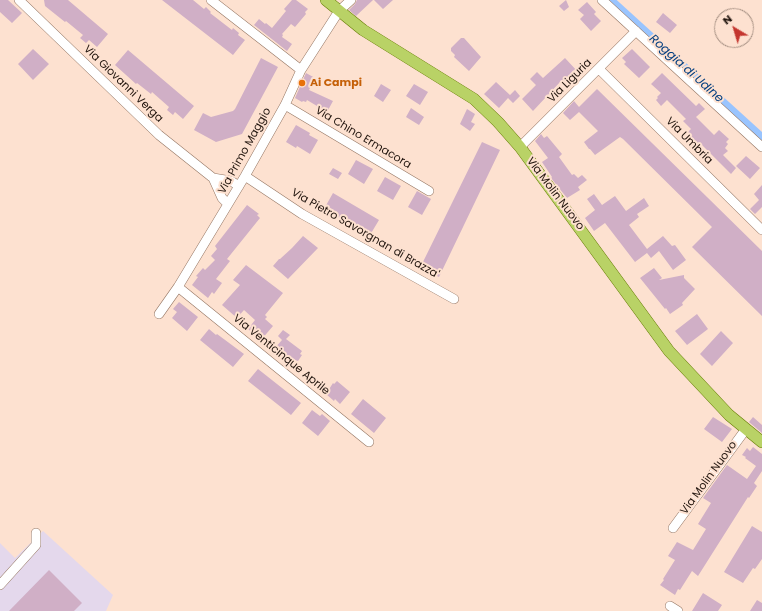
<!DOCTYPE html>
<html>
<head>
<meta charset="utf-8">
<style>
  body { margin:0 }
  #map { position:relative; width:762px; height:611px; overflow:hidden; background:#fde1d0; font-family:Poppins,sans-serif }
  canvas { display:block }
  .north { position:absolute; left:714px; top:8px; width:40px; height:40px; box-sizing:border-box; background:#fde1d0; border:1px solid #a58f82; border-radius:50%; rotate:322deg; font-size:11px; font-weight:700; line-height:16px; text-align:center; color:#20140d }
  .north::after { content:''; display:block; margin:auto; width:14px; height:18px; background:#c4362f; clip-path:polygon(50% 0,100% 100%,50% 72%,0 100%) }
</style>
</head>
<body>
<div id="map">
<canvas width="762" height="611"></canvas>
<div class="north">N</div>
</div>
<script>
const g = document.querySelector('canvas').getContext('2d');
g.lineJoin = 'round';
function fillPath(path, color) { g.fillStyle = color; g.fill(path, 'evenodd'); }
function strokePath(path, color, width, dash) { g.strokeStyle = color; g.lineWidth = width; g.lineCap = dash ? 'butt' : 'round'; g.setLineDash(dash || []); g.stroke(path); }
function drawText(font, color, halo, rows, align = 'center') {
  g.font = font + ' Poppins,sans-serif'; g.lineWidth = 4; g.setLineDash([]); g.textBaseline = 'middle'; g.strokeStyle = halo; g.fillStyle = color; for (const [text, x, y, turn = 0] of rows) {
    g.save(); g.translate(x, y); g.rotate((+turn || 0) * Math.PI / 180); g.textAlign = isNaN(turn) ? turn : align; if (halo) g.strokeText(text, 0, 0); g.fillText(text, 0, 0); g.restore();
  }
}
fillPath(new Path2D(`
  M43,531L113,595L106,611H0V543L15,558Z`), '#e4d8ec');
strokePath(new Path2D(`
  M610,0L762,138`), '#99c4fe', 9);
fillPath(new Path2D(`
  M0,0H8L22,13L12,23L0,12Z
  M44,0H68L108,34L97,47L89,40L86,43L80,38L83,35L66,21L65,22L45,6Z
  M162,0H193L204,9L206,7L211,12L210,13L232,30L233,28L239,33L238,35L245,40L233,55Z
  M292,0H296L308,9L305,12L306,14L295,27L291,24L282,34L283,35L282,37L292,44L287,51L254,25L259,19L265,24L266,23L272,28L286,11L284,9Z
  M357,0H373L356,16L349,10L355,4Z
  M374,0H393L383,9Z
  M566,0L569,7L564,11L559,6Z
  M587,2L596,12L594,14L601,21L591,31L580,19L584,15L578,10Z
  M663,13L677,25L670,33L656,22Z
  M461,38H464L481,57L469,71L454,57L455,55L451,51V48Z
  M33,49L49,64L33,80L18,64Z
  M632,49L650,67L639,78L624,64L626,62L622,58Z
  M128,50L194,106L183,119L175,112L173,115L167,110L169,107L152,92L151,94L137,83L136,84L115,65Z
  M261,58L278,67L242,134L216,142L194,130L203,113L211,117L233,111L235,109Z
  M565,58L578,72L564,85L561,81L533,111L522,99L536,85L530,79L537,72L543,78Z
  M306,73L315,78L309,90L333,101L327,112L307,100L306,102L303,101L302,102L295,98Z
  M662,73L696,106L699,103L705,109L696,117L714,135L719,130L729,139L726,142L728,144L725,148L728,151L723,155L736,168L731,174L699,142L694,147L683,137L691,129L683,121L686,119L667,100L661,106L656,100L658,98L657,97L661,93L651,84Z
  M496,82L510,95L515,90L520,96L513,103L508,98L499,108L484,94Z
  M381,84L391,90L383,102L374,96Z
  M414,84L428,92L420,105L406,96Z
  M597,89L762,251V316L692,247L712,227L623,139L620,137L595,155L590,149H589L584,142L598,131L579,112L570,120L563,113L574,101L579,107Z
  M411,108L424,117L419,125L406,117Z
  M467,109L475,114L471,122L475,124L470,131L460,124Z
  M296,125L310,133L309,135L318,140L310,154L297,146L296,148L286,142Z
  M541,134L544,138L547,136L562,154L559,157L572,175L574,174L578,178L582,175L587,180L578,187L580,190L567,198L551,178L552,177L542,162L548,158L535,141Z
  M482,142L500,150L439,277L420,268Z
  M746,156L760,168L750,179L736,166Z
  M356,160L373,169L364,184L348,174Z
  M333,168L342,173L338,179L329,174Z
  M385,177L401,186L393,200L377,191Z
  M762,185V207L755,214L750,209L759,200L754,194Z
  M417,191L431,199L422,215L408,207Z
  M333,193L379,220L370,235L324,209Z
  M594,194L602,205L615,196L626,211L644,198L649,206L637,214L639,217L629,225L647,249L663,236L672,246L675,245L686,260L673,270L659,251L651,258L647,253L635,262L605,223L594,231L585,218L595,210L587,199Z
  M247,205L259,214L257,215L260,218L227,259L230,261L216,279L222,283L214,294L212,292L208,298L192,285L198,277L196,276L203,268L205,270L215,260L211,256L217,249L215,246Z
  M303,236L318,248L288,279L273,266L279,259H280L292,248Z
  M246,265L283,293L265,315L267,317L265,319L273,326L261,340L248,329L255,320L244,310L237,318L222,305L240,285L233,280Z
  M654,268L662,278L659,280L684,275V278L695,289L682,303L683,305L670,314L666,308L665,309L640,278Z
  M179,302L198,317L187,331L172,318L177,312L173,309Z
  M697,314L708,329L687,345L675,331Z
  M209,329L216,335L217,334L244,354L233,367L200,340Z
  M283,330L290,335L286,339L302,351L300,354L302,355L298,361L295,360L292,364L274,349L282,340L278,336Z
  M721,331L733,343L712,366L700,354Z
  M258,369L301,403L291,415L248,381Z
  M337,381L350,392L340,404L335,399L334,401L326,394L333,383L334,384Z
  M363,399L386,418L374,433L351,414Z
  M312,410L320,416L322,414L330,421L318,436L302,423Z
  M713,417L732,429L722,442L704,429Z
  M753,417L762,425V433L749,422Z
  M753,447L762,454V471L754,483L757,486L749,498L748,497L698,576L692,571L680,590L678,589L675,595L660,585L664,580L663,579L675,560L668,556L677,542L693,550L706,529L698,524L711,503L703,498L727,465L747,479L756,466L745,458L746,457L742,455L747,448L750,451Z
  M752,526L762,532V559L755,569L753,568L743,583L724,572Z
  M49,570L82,603L74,611H9Z
  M703,593L722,605L718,611H692Z
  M757,600L762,603V611H750Z`), '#d0afc6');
const minor = new Path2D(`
  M19,0L159,135L213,178L231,181L239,186
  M211,0L301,70
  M602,0L762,147
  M599,69L762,230
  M285,105L429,191
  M520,147L636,31
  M245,176L302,214L454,299
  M213,178L222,198L228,204
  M178,287L369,442
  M159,314L178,287L245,176L285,105L301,70L339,11L351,0
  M673,528L746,429
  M0,585L36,545V533
  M670,606L678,611`);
const major = new Path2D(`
  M326,0L363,30L474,99L498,122L520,147L669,351L729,415L762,442`);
strokePath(minor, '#947562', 10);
strokePath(major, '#667c05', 12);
strokePath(minor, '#fff', 9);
strokePath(major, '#b9d266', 11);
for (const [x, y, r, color] of [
  [302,83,4,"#e8710a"]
]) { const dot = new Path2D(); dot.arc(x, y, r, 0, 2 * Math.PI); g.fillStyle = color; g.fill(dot); strokePath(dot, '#fde1d0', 1.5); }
drawText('11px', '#20140d', '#fde1d0', [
  ["Via Liguria",570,81,-45],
  ["Via Giovanni Verga",123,84,44],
  ["Via Chino Ermacora",363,138,31],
  ["Via Umbria",689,141,45],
  ["Via Primo Maggio",245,151,-61],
  ["Via Molin Nuovo",555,194,53],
  ["Via Pietro Savorgnan di Brazza'",365,234,30],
  ["Via Venticinque Aprile",281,355,39],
  ["Via Molin Nuovo",709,478,-54]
]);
drawText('bold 11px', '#c56008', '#fde1d0', [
  ["Ai Campi",310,83]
], 'left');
drawText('italic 12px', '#023d7f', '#fde1d0', [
  ["Roggia di Udine",686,69,42]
]);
</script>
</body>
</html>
